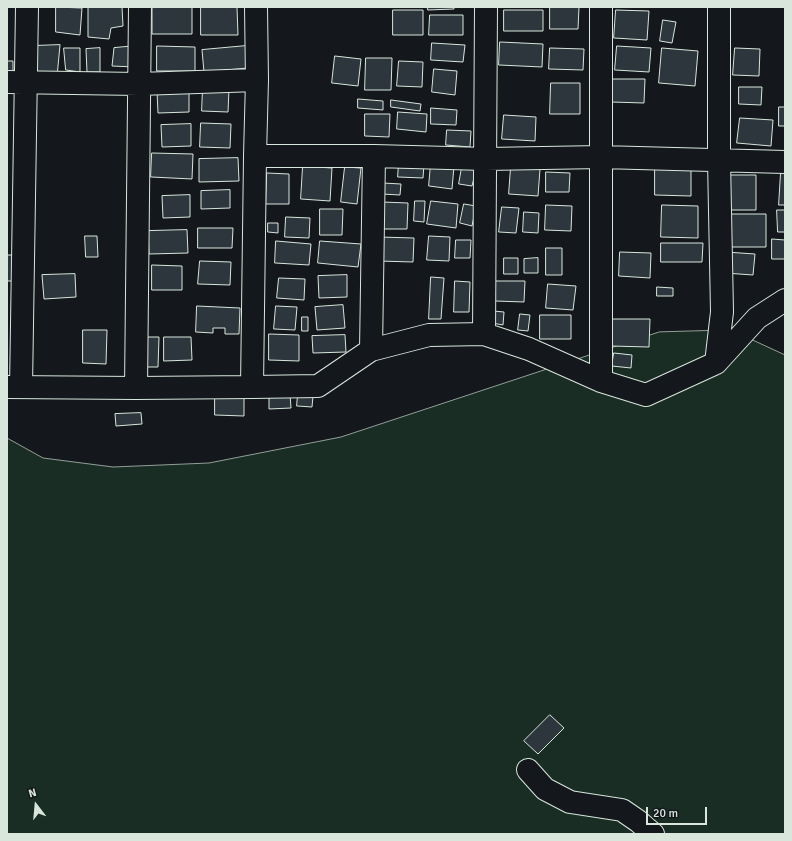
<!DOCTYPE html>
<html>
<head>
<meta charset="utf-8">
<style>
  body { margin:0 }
  #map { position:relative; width:792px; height:841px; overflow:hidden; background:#14181c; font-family:Signika,sans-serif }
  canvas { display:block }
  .frame { position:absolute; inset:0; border:8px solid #d8e6dc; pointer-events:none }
  .north { position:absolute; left:16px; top:785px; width:40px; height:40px; -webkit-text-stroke:3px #14181c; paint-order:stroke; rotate:344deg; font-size:11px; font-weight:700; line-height:16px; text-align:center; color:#d8e6dc }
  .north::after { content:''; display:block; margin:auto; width:14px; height:18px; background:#d8e6dc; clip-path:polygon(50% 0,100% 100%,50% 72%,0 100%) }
  .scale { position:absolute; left:646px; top:807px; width:61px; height:18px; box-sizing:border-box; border:2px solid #d8e6dc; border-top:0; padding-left:5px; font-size:12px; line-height:14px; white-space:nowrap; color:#d8e6dc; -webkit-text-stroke:3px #14181c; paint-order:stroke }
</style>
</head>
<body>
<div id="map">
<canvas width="792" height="841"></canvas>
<div class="frame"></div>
<div class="north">N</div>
<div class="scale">20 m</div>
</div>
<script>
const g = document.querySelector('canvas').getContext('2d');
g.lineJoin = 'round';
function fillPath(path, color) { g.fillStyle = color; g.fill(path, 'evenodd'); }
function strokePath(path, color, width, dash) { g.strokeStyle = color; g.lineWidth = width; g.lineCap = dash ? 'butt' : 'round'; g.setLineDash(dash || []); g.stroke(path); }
const green = new Path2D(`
  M731,330L785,355V834H7V438L43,458L113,467L209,463L341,437L659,332Z`);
fillPath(green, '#1a2d24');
strokePath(green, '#939e99', 1);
const building = new Path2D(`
  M56,7L82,8L80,35L56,32Z
  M93,7H122L123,26L111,28L109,39L88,37V8Z
  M192,7V34H152V8Z
  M201,7H237L238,35H201Z
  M428,7H454V9L428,10Z
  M550,7H579L578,29H550Z
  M393,10H423V35H393Z
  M504,10H543V31H504Z
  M616,10L649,11L647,40L614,38Z
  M430,15H463V35H429Z
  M663,20L676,22L672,43L660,41Z
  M500,42L543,44L542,67L499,65Z
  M432,43L465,45L463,62L431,60Z
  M60,45L57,77L32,76V46Z
  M136,46L135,67L112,66L114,48Z
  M157,46L195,47V71H157Z
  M246,46L248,68L204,72L202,50Z
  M617,46L651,48L649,72L615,70Z
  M64,48H80V72L66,70Z
  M100,48V72H87L86,49Z
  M550,48L584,49L583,70L549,69Z
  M662,48L698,51L695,86L659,83Z
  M735,48L760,49L759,76L733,75Z
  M335,56L361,59L358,86L332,83Z
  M366,58H392L391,90H365Z
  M7,61H13V77H7Z
  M399,61L423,62L422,87L397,86Z
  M434,69L457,71L455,95L432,92Z
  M612,79H645L644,103L612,102Z
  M551,83H580V114H550Z
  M203,87L229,89L228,112L202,111Z
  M739,87H762L761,105L739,104Z
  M189,90V112L158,113L157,91Z
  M358,99L383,101V110L358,108Z
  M391,100L421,104L420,111L391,107Z
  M779,107H785V126H779Z
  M431,108L457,110L456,125L431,124Z
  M398,112L427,114L426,132L397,129Z
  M365,114H390L389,137L365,136Z
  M504,115L536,117L535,141L502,139Z
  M740,118L773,120L771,146L737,143Z
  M201,123L231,124L230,148L200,147Z
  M191,124V146L162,147L161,125Z
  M447,130L471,131L470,147L446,145Z
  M152,153L193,154L192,179L151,177Z
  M238,158L239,181L199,182V159Z
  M399,162L424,163L423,178L398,177Z
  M431,163L454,166L452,189L429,186Z
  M303,166L332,168L330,201L301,199Z
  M345,167L361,168L357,204L341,202Z
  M462,167L476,170L472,186L459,184Z
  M511,167L540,169L538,196L509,194Z
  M655,169L691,170V196L655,195Z
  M546,172L570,173L569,192H546Z
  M781,172H785V205H779Z
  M267,173L289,174V204H266Z
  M723,175H756V210H723Z
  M383,183L401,184L400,195L382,194Z
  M230,190V208L201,209V191Z
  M190,195V217L163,218L162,196Z
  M415,201H425L424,222L414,221Z
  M431,201L458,204L456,228L427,224Z
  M382,202L408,203L407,229H382Z
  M464,204L476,206L472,226L460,223Z
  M546,205L572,206L571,231L545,230Z
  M662,205L698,206V238L661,237Z
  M502,207L519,208L516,233L499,232Z
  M320,209H343L342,235H320Z
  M777,210H785V232H778Z
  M524,212L539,213L538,233L523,232Z
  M729,214H766V247H729Z
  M286,217L310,218L309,238L285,237Z
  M268,223H278V233L268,232Z
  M198,228H233L232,248H198Z
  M187,230L188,253L149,254L148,231Z
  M85,236H97L98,257H86Z
  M429,236L450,237L449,261L427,260Z
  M379,237L414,238L413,262L378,261Z
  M772,239L785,240V259H772Z
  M456,240H471L470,258H455Z
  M276,241L311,244L309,265L275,263Z
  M320,241L361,244L358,267L318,263Z
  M661,243H703L702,262H661Z
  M546,248H562V275H546Z
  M620,252L651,253L650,278L619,276Z
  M726,252L755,254L753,275L725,273Z
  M7,255H15L13,281H7Z
  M504,258H518V274H504Z
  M538,258V273H524V259Z
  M200,261L231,262L230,285L198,284Z
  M152,265L182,266V290H152Z
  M75,274L76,297L44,299L42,275Z
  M347,275V297L319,298L318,276Z
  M431,277L444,278L441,319H429Z
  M279,278L305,279L304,300L277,298Z
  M455,281L470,282L469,312H454Z
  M496,281H525L524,302L495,301Z
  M548,284L576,286L573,310L546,308Z
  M657,287L673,288V296H657Z
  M343,305L345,328L317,330L315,307Z
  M197,306L240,308L239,334H225V328H213V333L196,332Z
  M276,306L297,307L295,330L274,329Z
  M493,311L504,312L503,325L492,323Z
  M520,314L530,315L528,331L518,330Z
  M540,315H571V339H540Z
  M302,317H308V331H302Z
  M611,319H650L649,347L611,346Z
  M83,330H107L106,364L83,363Z
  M269,334L299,335V361L269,360Z
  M345,335L346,352L313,353L312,336Z
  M141,337H159L158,367H140Z
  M164,337H191L192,360L164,361Z
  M614,353L632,355L631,368L612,366Z
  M290,394L291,408L269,409V395Z
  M298,394L313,396L312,407L297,406Z
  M215,395H244V416L215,415Z
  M141,413L142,424L116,426L115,414Z
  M550,715L564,728L538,754L524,741Z`);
fillPath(building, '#2c363c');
strokePath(building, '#d8e6dc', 1);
const minor = new Path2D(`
  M7,82L139,84L257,80
  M255,156H374L486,159L601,157L785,162
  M484,334L486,7
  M371,350L374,156
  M716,363L722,312L719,160V7
  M601,381V7
  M7,387L136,388L252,387L318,386L371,350L429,335L484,334L529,349L601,381L646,395L716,363L757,318L785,300
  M21,387L27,7
  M252,387L255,156L257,80L256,7
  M136,388L140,7
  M528,770L545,789L570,802L622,810L638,821L653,834`);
strokePath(minor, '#d8e6dc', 24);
strokePath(minor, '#14181c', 22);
</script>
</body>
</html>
